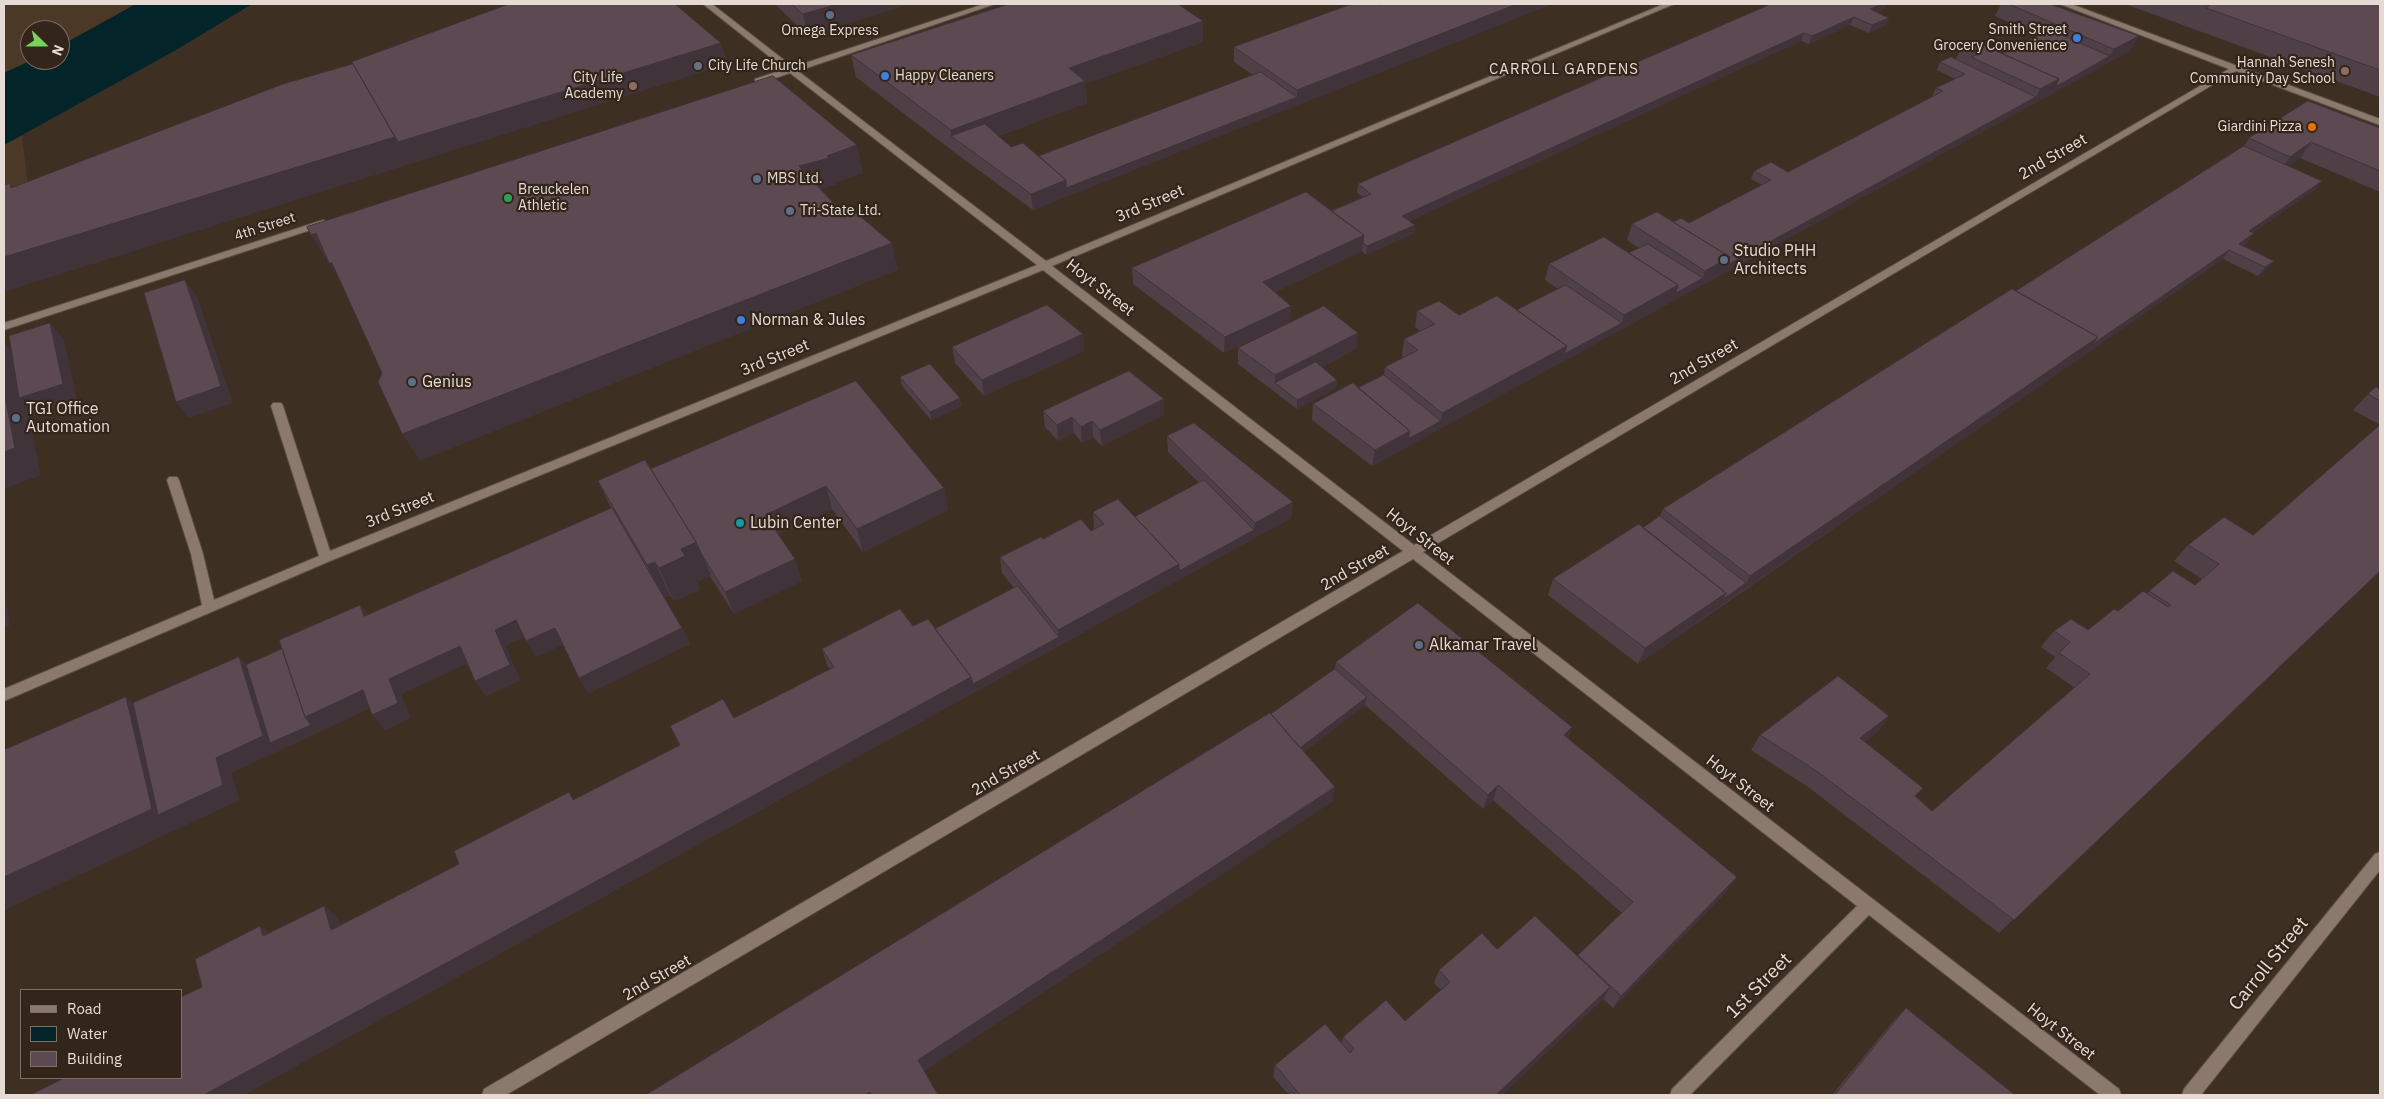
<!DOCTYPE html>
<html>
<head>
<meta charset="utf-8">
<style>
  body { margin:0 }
  #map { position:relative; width:2384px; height:1099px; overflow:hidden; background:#3e2f23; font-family:"IBM Plex Sans",sans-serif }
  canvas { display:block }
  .frame { position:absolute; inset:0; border:5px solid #e5dbd4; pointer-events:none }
  .legend { position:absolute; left:20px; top:989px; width:162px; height:90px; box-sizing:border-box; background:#33251a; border:1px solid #7a6e64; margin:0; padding:6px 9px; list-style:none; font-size:15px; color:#e5dbd4 }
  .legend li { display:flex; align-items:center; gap:10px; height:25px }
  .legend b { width:25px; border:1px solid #7a6e64 }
  .north { position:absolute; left:20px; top:20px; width:50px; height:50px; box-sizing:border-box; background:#33251a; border:1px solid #7a6e64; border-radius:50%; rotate:112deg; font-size:14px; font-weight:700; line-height:20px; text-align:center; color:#e5dbd4 }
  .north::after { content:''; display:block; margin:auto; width:18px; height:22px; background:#76d25a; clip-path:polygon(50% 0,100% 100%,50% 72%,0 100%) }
</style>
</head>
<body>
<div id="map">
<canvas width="2384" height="1099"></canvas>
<div class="frame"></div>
<ul class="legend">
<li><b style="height:6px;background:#8a796c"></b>Road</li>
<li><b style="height:14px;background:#032428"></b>Water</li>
<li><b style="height:14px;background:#5c4951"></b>Building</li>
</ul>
<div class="north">N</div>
</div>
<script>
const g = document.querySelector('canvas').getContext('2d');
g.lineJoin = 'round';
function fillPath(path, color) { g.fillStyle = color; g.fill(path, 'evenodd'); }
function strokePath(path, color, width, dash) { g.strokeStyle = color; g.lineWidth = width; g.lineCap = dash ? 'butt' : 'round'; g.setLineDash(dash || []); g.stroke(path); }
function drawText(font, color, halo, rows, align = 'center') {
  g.font = font + ' "IBM Plex Sans",sans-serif'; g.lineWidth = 4.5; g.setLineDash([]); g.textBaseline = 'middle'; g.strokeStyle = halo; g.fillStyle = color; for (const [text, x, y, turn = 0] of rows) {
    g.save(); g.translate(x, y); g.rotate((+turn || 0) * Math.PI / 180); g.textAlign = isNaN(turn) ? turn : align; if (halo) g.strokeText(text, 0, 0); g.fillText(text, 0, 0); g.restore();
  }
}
fillPath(new Path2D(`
  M4,4H136L60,46V30H30V60H32L4,73Z
  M22,136L31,210L4,209V145Z`), '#4b3827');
fillPath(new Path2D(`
  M136,4H252L176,50L4,145V73L32,60H60V46Z`), '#032428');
const minor = new Path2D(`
  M703,4H712L793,67L984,4H995L798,71L1046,261L1664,4H1674L1052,266L1414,545L2229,69L2060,4H2071L2380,119V125L2377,124L2236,71L1423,552L2119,1089L2121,1095H2100L1869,915L1690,1095H1670L1672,1089L1857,906L1413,559L506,1095H482L484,1089L1403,551L1043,270L330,561L4,701V689L202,605L191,554L167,480L169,477H177L179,480L203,554L214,600L319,556L271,406L273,403H281L283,406L330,551L1037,265L790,73L761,83H755V79L785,69Z
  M323,220L326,221V225L4,330V323Z
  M2380,852V870L2201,1095H2182L2184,1089L2375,854Z`);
strokePath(minor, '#5a4e44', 2);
fillPath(minor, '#8a796c');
fillPath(new Path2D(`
  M776,4H910L808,36L777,6Z
  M1352,4H1552L1033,210L954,152L856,77L851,55L1203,21V42L1085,84L1087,103L998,136L1011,147L1039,156L1253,75L1234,62V47Z
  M1771,4L1886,8L1877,12L1889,18L1886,25L1869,33L1850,25L1809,44L1801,41L1409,221L1415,225L1414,233L1366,255L1362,251L1275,292L1291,306L1290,322L1224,353L1133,284L1132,268L1331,211L1363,197L1357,193L1358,184Z
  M2001,4H2050L2130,51L1372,466L1312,420L1313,404L1358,388L1384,375L1385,367L1404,358L1402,356L1404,339L1420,331L1415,327L1417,311L1459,315L1517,310L1558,289L1545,280L1549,264L1629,253L1639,248L1627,240L1632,224L1673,222L1689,223L1762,185L1751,179L1754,171L1788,172L1933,97L1932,96L1936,88L1955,79L1937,70L1940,62L1956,59L1963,44L2003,54L2039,35L1995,16Z
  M2125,4H2380V97Z
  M2380,128V192L2300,158L2288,166L2316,189L2253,232L2248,241L2243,245L2274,261L2267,269L2258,276L2223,259L1638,664L1548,595L1553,579L1643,528L1660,516L1663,509L2016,291L2244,146L2249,138Z
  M1358,333L1356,349L1322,367L1337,380L1336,388L1297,409L1238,364V348Z
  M1083,334L1084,351L984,396L955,363L952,347Z
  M900,377L960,398L962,406L931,420L902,386Z
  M2380,389V425L2353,410L2368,394Z
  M1164,399V415L1102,446L1093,437L1082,443L1074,433L1058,441L1045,427L1043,411Z
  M1167,436L1293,502L1291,518L243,1095L202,987L260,926L269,933L324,906L338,919L340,926L459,864L569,792L574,800L830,669L827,665L822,649L913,626L935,629L1014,588L1002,573L1000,557L1043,539L1091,531L1095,529L1094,528L1093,512L1135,517L1199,483L1168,452Z
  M651,469L944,488L948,510L863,552L832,509L778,535L795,559L802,581L734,614L710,576L697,582L700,590L674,601L670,595L664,598L682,628L690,644L589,693L579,678L563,644L536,657L524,637L505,646L520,680L486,696L475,681L468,663L401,694L410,718L385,730L370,708L231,773L239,800L4,910V750L133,703L239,657L246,665L282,649L360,605L368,615L611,508L598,481Z
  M2224,517L2271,674L1999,933L1808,787L1751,750L1760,735L1889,716L1878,731L1864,742L1916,797L1932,811L2075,688L2046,668L2055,657L2041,647L2054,631L2088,630L2147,594L2149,591L2195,585L2202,579L2174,561L2188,545Z
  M1336,662L1572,727L1568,738L1728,890L1613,1008L1603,999L1502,1095H1288H1289L1273,1077L1275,1065L1341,1043L1343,1037L1405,1021L1441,990L1434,983L1439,970L1497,949L1577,956L1622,913L1493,800L1483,809L1365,705L1304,752L1333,801L924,1071L938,1095H646L1271,714L1335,669Z
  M1906,1008L2015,1095H1832L1894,1020Z`), '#4f3f46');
fillPath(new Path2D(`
  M838,4H910L808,36L803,14Z
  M1517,4H1552L1033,210L1031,194L1066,180L1297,97V90Z
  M1882,4H1888L1886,8L1867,17L1870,9Z
  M1854,17L1850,25L1809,44L1812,36Z
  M1889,18L1886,25L1869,33L1872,25Z
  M1203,21V42L1085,84L1087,103L967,147L951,136V130L1069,68Z
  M1804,33L1801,41L1401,225L1402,216Z
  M2139,36L2130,51L2106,64L2114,49Z
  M721,43L728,64L4,292V257L395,137Z
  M2110,56L2106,64L1562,362L1564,354L1622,323L1624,315L1678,285L1703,278L1705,271L1730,257L2036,97L2040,89L2059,79Z
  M2311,142L2300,158L2279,172L2290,157Z
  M857,145L863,173L835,183L836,185L806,193L799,166Z
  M2322,181L2316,189L2243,239L2249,231Z
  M1415,225L1414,233L1366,255L1367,246Z
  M316,233L332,261L328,263L311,235Z
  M2254,233L2248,241L2233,252L2239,244Z
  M1364,235L1362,251L1262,298L1263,282Z
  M892,243L898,270L420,461L402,434Z
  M2229,250L2223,259L1913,474L1742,591L1750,576L2098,337Z
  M2274,261L2267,269L2258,276L2265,267Z
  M329,263H332L346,291Z
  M185,280L197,296L233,403L189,418L176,402Z
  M1291,306L1290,322L1224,353L1225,337Z
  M50,323L64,339L77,400L34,415L27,406L41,475L4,489V342L16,356Z
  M1358,333L1356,349L1281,388L1275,383V375Z
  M1083,334L1084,351L984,396L982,380Z
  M1567,346L1562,362L1372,466L1375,450L1410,431L1441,421L1442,413Z
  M1337,380L1336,388L1297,409V400Z
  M960,398L962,406L931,420L930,412Z
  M1164,399V415L1102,446L1100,430Z
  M1072,417L1074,433L1058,441L1057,425Z
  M1092,421L1093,437L1082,443L1081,427Z
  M826,486L832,509L773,537L765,515Z
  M944,488L948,510L863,552L857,529Z
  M1293,502L1291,518L1179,580V571L1254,530L1255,523Z
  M696,542L711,575L697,582L700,590L674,601L659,568L681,549Z
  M795,559L802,581L734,614L725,592Z
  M655,562L670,595L663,599L647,565Z
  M1179,564V580L1060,645L1058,630Z
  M1746,583L1742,591L1638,664L1645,648L1726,593Z
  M4,587L10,625L4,628Z
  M360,605L372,621L364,616Z
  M516,620L526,636L505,646L520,680L486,696L475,681L495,630Z
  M555,628L565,644L536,657L526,641Z
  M682,628L690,644L589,693L579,678Z
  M1059,637L1060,645L243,1095H204L971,677Z
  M460,646L471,662L401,694L410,718L385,730L372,715L389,679Z
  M239,657L253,673L305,717L363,690L376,705L231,773L239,800L4,910V877L126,697L149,718L216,758Z
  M1367,697L1365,705L1295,759L1296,751Z
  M1889,716L1878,731L1850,753L1860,738Z
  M1572,727L1566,742L1564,735Z
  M1498,785L1493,800L1483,809L1488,795Z
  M1335,787L1333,801L923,1072L918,1060Z
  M1737,877L1728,890L1613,1008L1621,996Z
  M324,906L338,919L346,944L331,930Z
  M260,926L276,939L263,936Z
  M1610,987L1603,1000L1502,1095H1496Z
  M870,1092L872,1095H864Z`), '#403339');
const building = new Path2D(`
  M509,4H675L721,43L398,142L352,62Z
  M792,4H838L803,14Z
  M1009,4H1178L1203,21L1069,68L1085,81L951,130L851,55Z
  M1352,4H1378L1380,5L1384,4H1517L1297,90L1234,47Z
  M1771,4H1882L1870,9L1889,18L1872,25L1854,17L1812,36L1804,33L1402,216L1415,225L1367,246L1363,243L1364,235L1331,211L1371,194L1358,184Z
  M2009,4H2050L2139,36L2114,49Z
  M2211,4H2380V70L2206,8Z
  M2050,30L2110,56L2055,87L2059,79L2003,54Z
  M1972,40L2059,79L2040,89L1971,57L1981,53L1963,44Z
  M1951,57L2036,97L1727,265L1730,257L1673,222L1681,218L1689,223L1771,180L1754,171L1771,162L1788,172L1943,91L1936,88L1965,74L1940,62Z
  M353,64L395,137L4,257V185L10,183L11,188L283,84Z
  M1261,72L1297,97L1066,188V180L1039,156Z
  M773,76L857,145L827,156L829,158L799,166L840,210L849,207L892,243L402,434L378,382L382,373L332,263H329L316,233L311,235L307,227Z
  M2308,101L2380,128V171L2311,142L2290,157L2249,138Z
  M985,124L1011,147L1023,143L1066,180L1031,194L951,136Z
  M2244,146L2322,181L2249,231L2254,233L2239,244L2274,261L2265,267L2229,250L2093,344L2098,337L2016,291Z
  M1306,192L1364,235L1263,282L1291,306L1225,337L1132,268Z
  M1657,212L1730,257L1705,271L1632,224Z
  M1604,237L1678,285L1624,315L1549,264Z
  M1648,244L1703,278L1676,293L1678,285L1629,253Z
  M185,280L221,386L176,402L144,293Z
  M1566,285L1622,323L1564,354L1567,346L1517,310Z
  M2012,289L2098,337L1922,458L1750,576L1663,509Z
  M1497,296L1567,346L1442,413L1385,367L1418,350L1404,339L1435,324L1417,311L1439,301L1459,315Z
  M1047,305L1083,334L982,380L952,347Z
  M1324,306L1358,333L1275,375L1238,348Z
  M50,323L63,384L19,398L9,336Z
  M1316,362L1337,380L1297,400L1275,383Z
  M930,364L960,398L930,412L900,377Z
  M1129,371L1164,399L1100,430L1092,421L1081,427L1072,417L1057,425L1043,411Z
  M1384,375L1441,421L1408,439L1410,431L1358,388Z
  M856,381L944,488L857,529L826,486L765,515L795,559L725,592L702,555L696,542L651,469Z
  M1353,383L1410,431L1375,450L1313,404Z
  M2376,387L2380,389V401L2368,394Z
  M4,391L15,448L4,452Z
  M1194,423L1293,502L1255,523L1167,436Z
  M2380,425V571L2014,920L1818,772L1760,735L1838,676L1889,716L1860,738L1923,788L1915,796L1932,811L2090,674L2059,653L2070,642L2054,631L2071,619L2088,630L2114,609L2118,611L2143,591L2168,607L2171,605L2149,591L2173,571L2195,585L2219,564L2188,545L2224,517L2253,535Z
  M645,460L696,542L681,549L685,556L659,568L655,562L647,565L598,481Z
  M1204,480L1254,530L1179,571V564L1135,517Z
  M1118,499L1179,564L1058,630L1000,557L1041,537L1043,539L1081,519L1091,531L1104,524L1093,512Z
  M612,508L682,628L579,678L555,628L526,641L516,620L495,630L510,665L475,681L460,646L389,679L398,703L372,715L363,690L305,717L279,640L360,605L364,616Z
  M1660,516L1746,583L1722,600L1726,593L1643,528Z
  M1639,524L1726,593L1645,648L1553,579Z
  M1018,586L1059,637L973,684L971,677L935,629Z
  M1418,603L1572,727L1564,735L1737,877L1621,996L1578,955L1633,902L1498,785L1488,795L1336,662Z
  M900,609L913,626L928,619L971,677L204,1095H30L64,1078H181V997L202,987L195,959L260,926L263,936L324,906L331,930L459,864L454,851L569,792L573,800L680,745L670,726L723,699L734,718L834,667L822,649Z
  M282,649L305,717L311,725L270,743L246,665Z
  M239,657L263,736L216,758L223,785L158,815L133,703Z
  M1335,669L1367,697L1300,748L1271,714Z
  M126,697L152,809L4,877V750Z
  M1270,713L1335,787L918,1060L938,1095H872L870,1092L864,1095H646Z
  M1535,916L1610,987L1496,1095H1300L1275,1065L1325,1024L1350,1053L1354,1049L1343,1037L1386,1000L1405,1021L1450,982L1439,970L1482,933L1497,949Z
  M1906,1008L2015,1095H1835Z
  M1292,1092L1295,1095H1288Z`);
fillPath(building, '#5c4951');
strokePath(building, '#403339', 1);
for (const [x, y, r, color] of [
  [830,15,5,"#5c6f8a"],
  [2077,38,5,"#3f7fe0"],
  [698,66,5,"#6b7280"],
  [2345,71,5,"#8d6e63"],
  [885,76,5,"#3f7fe0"],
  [633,86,5,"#8d6e63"],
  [2312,127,5,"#e8710a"],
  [757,179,5,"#5c6f8a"],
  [508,198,5,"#2e9e5b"],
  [790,211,5,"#5c6f8a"],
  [1724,260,5,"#5c6f8a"],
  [741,320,5,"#3f7fe0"],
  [412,382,5,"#5c6f8a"],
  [16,418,5,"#5c6f8a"],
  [740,523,5,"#0f9aa8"],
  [1419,645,5,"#5c6f8a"]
]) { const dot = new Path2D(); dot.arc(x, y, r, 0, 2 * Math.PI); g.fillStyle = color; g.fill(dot); strokePath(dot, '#33251a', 2); }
drawText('14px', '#e5dbd4', '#33251a', [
  ["Smith Street",2067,30,"right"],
  ["Grocery Convenience",2067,46,"right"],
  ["Omega Express",830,31,"center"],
  ["Hannah Senesh",2335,63,"right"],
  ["Community Day School",2335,79,"right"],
  ["City Life Church",708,66],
  ["Happy Cleaners",895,76],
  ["City Life",623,78,"right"],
  ["Academy",623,94,"right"],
  ["Giardini Pizza",2302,127,"right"],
  ["MBS Ltd.",767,179],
  ["Breuckelen",518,190],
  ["Athletic",518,206],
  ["Tri-State Ltd.",800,211]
], 'left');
drawText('14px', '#e5dbd4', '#33251a', [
  ["4th Street",265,227,-18]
]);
g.letterSpacing = '1px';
drawText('15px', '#e5dbd4', '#33251a', [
  ["CARROLL GARDENS",1564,70]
]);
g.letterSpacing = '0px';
drawText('16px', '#e5dbd4', '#33251a', [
  ["2nd Street",2053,157,-30],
  ["3rd Street",1150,204,-23],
  ["Hoyt Street",1100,288,38],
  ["3rd Street",775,358,-22],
  ["2nd Street",1704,362,-30],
  ["3rd Street",400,510,-22],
  ["Hoyt Street",1420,537,38],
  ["2nd Street",1355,568,-30],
  ["2nd Street",1006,773,-30],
  ["Hoyt Street",1740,784,38],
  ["2nd Street",657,978,-30],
  ["Hoyt Street",2061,1032,38]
]);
drawText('16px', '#e5dbd4', '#33251a', [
  ["Studio PHH",1734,251],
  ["Architects",1734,269],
  ["Norman & Jules",751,320],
  ["Genius",422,382],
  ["TGI Office",26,409],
  ["Automation",26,427],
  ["Lubin Center",750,523],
  ["Alkamar Travel",1429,645]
], 'left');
drawText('19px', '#e5dbd4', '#33251a', [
  ["Carroll Street",2269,964,-51],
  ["1st Street",1759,986,-45]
]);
</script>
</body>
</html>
